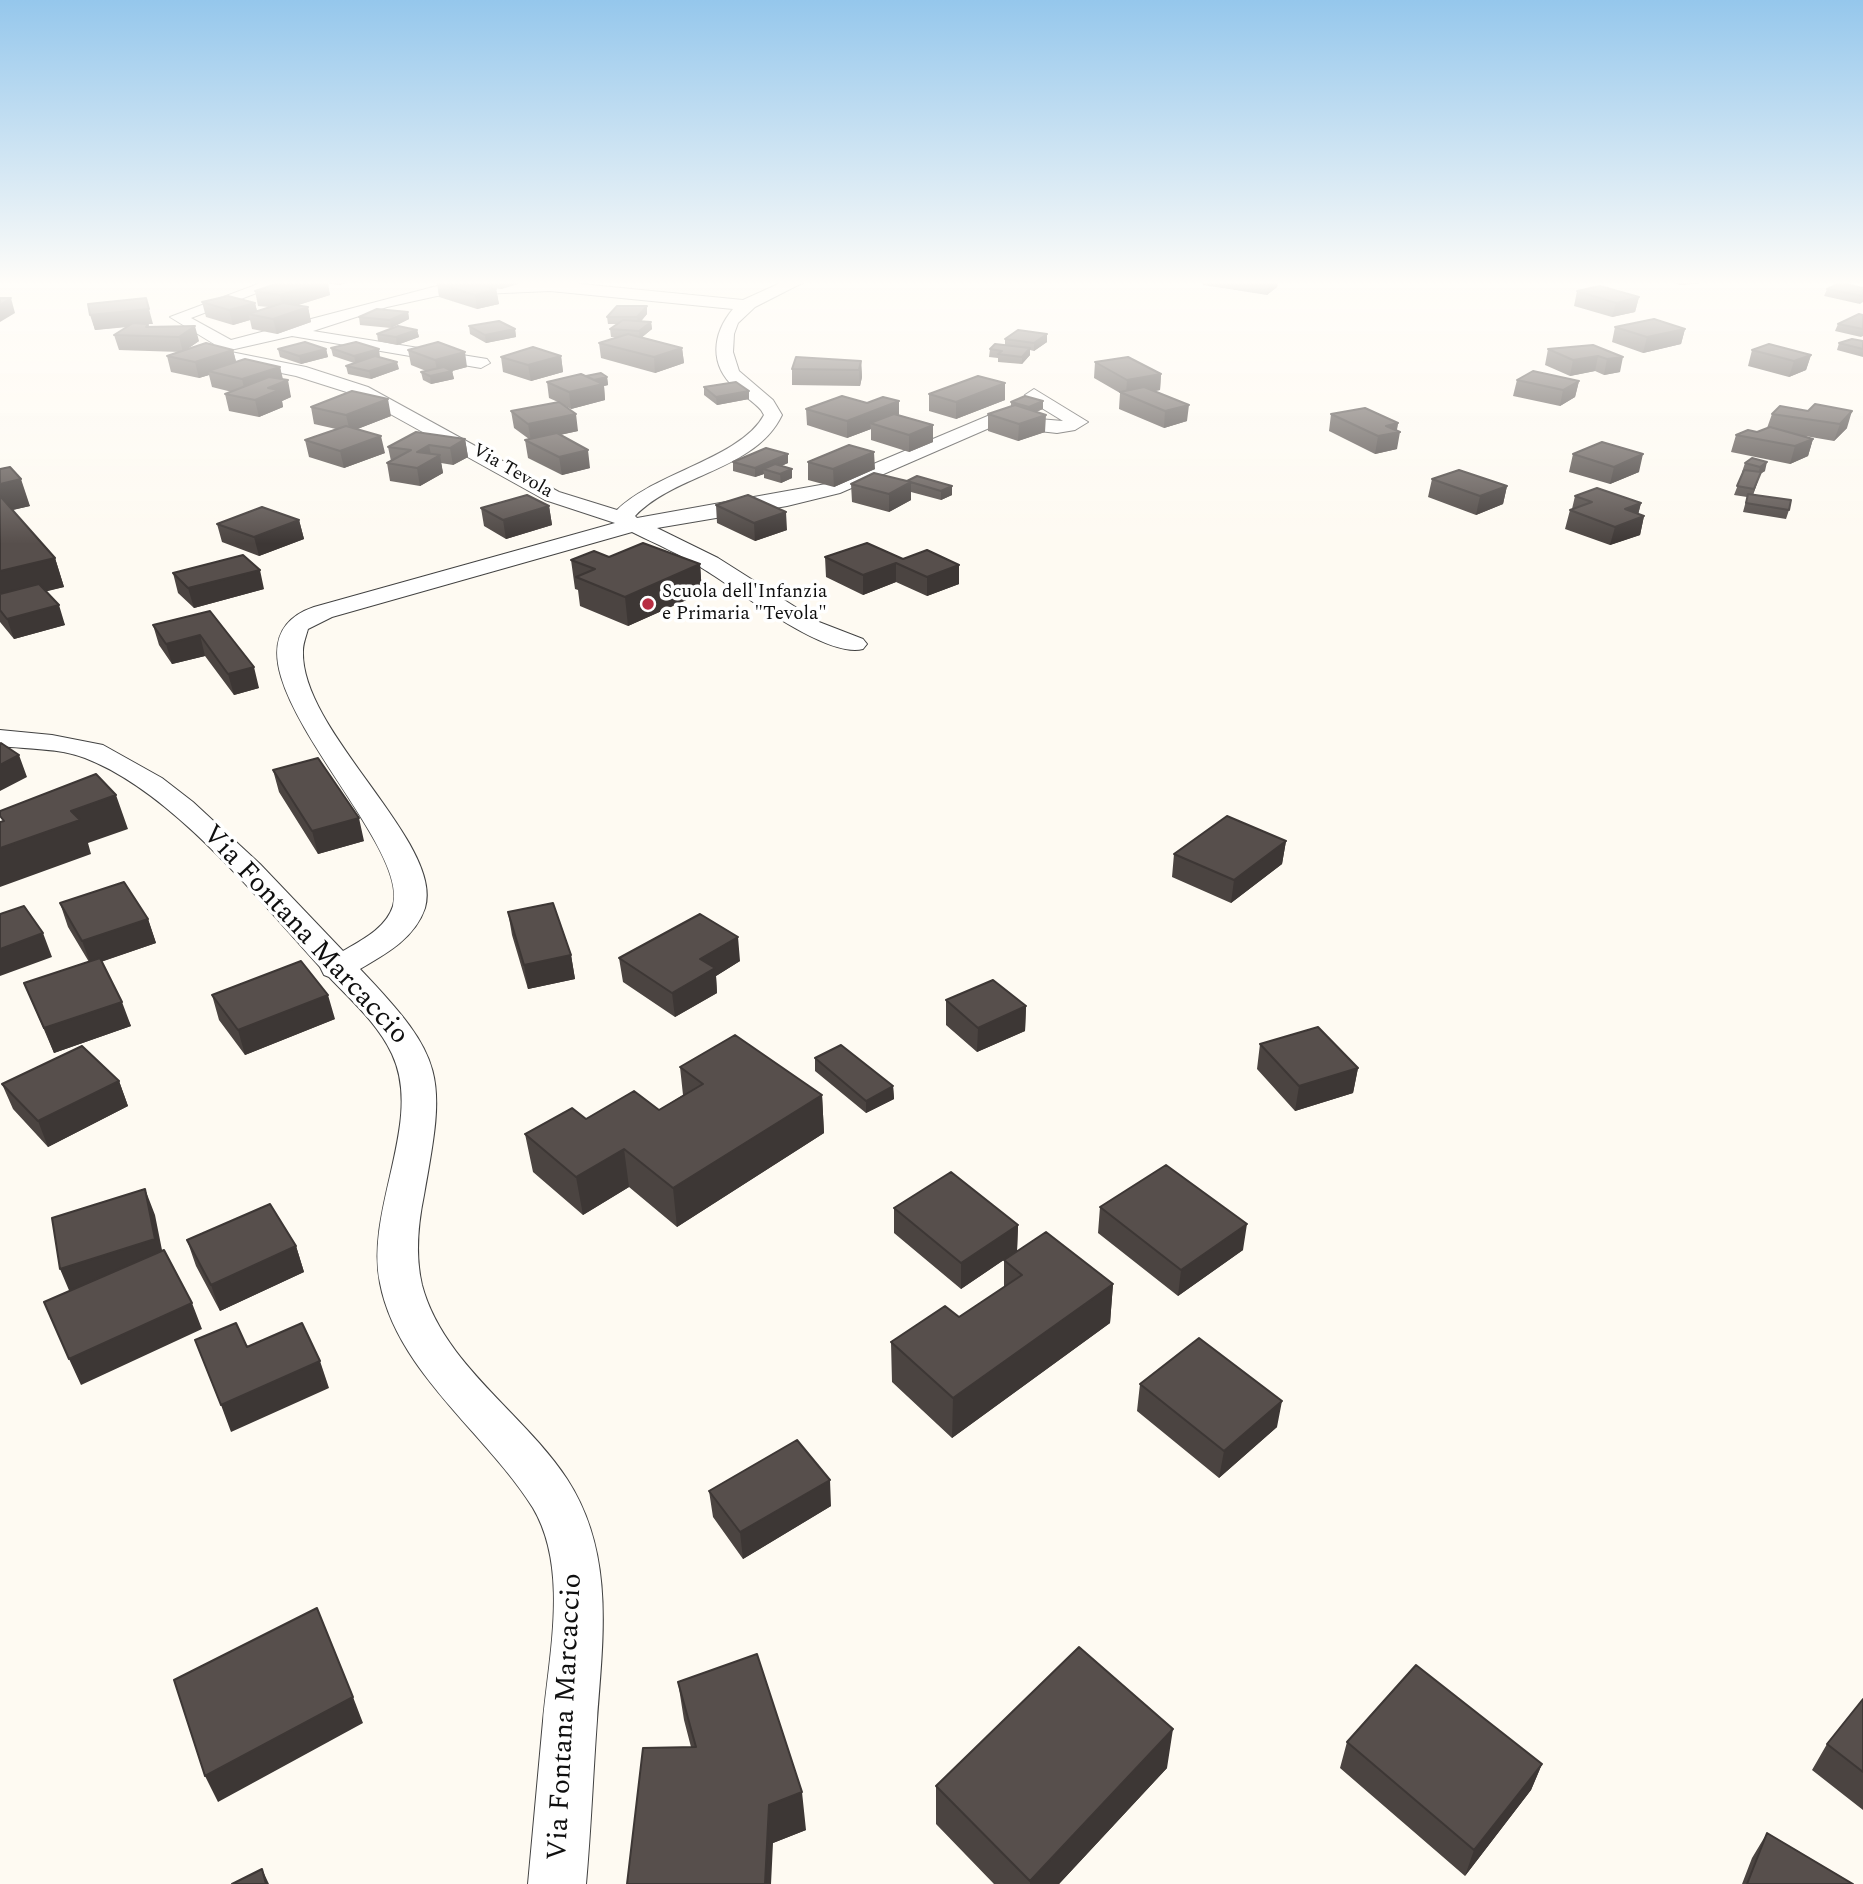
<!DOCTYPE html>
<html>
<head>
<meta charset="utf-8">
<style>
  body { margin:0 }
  canvas { display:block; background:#fefaf2 }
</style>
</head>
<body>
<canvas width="1863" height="1884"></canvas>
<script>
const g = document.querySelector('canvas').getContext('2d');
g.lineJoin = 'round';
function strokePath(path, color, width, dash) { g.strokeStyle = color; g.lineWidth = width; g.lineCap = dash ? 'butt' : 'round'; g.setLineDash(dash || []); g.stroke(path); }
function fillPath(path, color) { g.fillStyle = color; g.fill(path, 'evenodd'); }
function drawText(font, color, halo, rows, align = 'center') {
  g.font = font + ' Spectral,serif'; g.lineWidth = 7; g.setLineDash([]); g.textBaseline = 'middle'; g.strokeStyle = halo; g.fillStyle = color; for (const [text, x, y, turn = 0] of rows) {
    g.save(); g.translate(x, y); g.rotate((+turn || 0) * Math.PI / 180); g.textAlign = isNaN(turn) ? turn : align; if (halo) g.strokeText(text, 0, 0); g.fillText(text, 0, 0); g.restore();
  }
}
const street = new Path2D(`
  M266,281H288L191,318L231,340L437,286L550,281L743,300L785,281H806L755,307L738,323L734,334L733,352L739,371L773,400L782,415C755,471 676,473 635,516L637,518L826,484L990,415L1063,421L1027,399L1025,395L1034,389L1088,422L1075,430L1057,433L994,426L840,493L787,506L657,528L718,558L819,622L863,639L867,644L863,649C826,659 738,590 705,570C682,555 656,544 632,532L332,617L308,629C306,636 303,644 303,650C299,731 445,843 425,908C415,938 386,954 360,969C446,1059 446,1075 424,1195C418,1224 415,1255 422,1285C443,1364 524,1413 567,1479C615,1553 603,1637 597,1720C593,1775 591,1829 586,1884H528C533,1830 538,1775 543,1721C549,1655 569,1569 533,1508C487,1434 397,1372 380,1283C365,1208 424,1122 392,1054C378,1024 352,1001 329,977L324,975L320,967C257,898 173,792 85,758C59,748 27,749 0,746V730L52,735L103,745L162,778L193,802L260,864L343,951C362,940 386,928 393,906C414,837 192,649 314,607L615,523L545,500L356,395L296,376L212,359L201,350L214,344L170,317ZM550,291L733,309C712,334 709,365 735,388C744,396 753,401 761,410L764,415C741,458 654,473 617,510L559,492L368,387L306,367L226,351L292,336L481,368L490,363L487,359L313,331L387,307L437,296Z`);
strokePath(street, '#424242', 2);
fillPath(street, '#fff');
fillPath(new Path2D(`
  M285,281H352L339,285L328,283L330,295L297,305L308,307L311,322L277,334L252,329L250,320L233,325L206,317L202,302L255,303L257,311L269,307L258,306L255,291Z
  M475,281H520L521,283L501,289L483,286L496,289L499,304L477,309L439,297L437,283H475Z
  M1204,281H1278L1277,287L1267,295L1203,285Z
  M1671,281H1711L1710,282L1680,285Z
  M1863,288V302L1860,304L1824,296L1827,289Z
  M1577,291L1639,297L1635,312L1612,317L1574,306Z
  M88,304L153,324H148L149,326L199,341L186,350H233L236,362L280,367L283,379L291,397L282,401L283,407L259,417L229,411L225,394L232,392L212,387L209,375L199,378L171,372L167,356L180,352L119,350L114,335L128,327L95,330Z
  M408,312L409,319L391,328L360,325L359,317Z
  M647,314L641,321L651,322L652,329L642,337L682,348L684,363L655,373L601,358L599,343L616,337H611L610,329L617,324H608L607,317Z
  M1863,315V336L1861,337L1835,331L1838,324Z
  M469,326L515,329L516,337L486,343L470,334Z
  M1615,327L1685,329L1681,344L1643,353L1612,342Z
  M417,330L419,337L397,345L378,341L377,334Z
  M1047,334V342L1034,351L1030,350V355L1022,364L998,362V358L989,357L990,349L1005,345V339Z
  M1863,341V357L1837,350L1839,343Z
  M1593,345L1620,372L1604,375L1595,371L1570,376L1545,365L1548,349Z
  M331,348L380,357H379L399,369L371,379L348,374L346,366L354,363L333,356Z
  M278,349H326L328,357L301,364L280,357Z
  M408,350L467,367L452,371L454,379L431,384L423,380L421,372L426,371L411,365Z
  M1752,350L1811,355L1806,370L1789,377L1748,366Z
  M561,356L563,372L531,381L503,372L501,357Z
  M861,361L862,377L860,386L792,385V369Z
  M1095,362L1161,374L1160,390L1155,391L1187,421L1164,428L1119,409L1120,393L1094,378Z
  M586,376L607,377L608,385L604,386L605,400L571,409L563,405L578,431L560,435L590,468L562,475L528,458L525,440L529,439L514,428L511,411L558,402L549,398L547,382Z
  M1517,380L1579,381L1575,397L1560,406L1513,396Z
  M704,387L749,399L717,405L704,395Z
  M929,394L1005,400L956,419L929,411Z
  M1043,401V409L1036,412L1045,432L1018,441L988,431V414L1011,406V402Z
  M867,403L899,415L933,425V442L909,452L871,440V429L847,438L807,425L806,409Z
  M1815,404L1847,428L1834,441L1805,436L1813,439L1808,456L1790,464L1731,452L1736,435L1757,432L1767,428L1772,414L1808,411Z
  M311,407L391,416L357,429L385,453L344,468L309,457L305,440L336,429L314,424Z
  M1331,414L1398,423L1397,430V449L1375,454L1329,431Z
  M465,439L468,457L453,465L441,463L443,473L420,486L390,481L387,463L391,461L388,447Z
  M1573,454L1639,472L1610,484L1569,472Z
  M1752,458L1765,471L1760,474L1753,495L1789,510L1786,519L1743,512L1747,497L1734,495L1743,472H1742L1745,463Z
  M733,462L788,463L781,466L792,469V478L781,483L764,478V474L755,477L733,471Z
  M808,462L875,469L834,487L808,480Z
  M0,469L30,506L12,510L55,558L64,587L46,591L65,625L14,639L0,622Z
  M1432,479L1507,486L1503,504L1476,515L1428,497Z
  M907,481L952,486V495L941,500L911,492V500L889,512L852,502L851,484Z
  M1575,496L1641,503L1638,514L1644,516L1640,535L1610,545L1565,529L1570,510L1572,509Z
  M716,505L787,530L755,541L717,523Z
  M549,506L552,525L506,539L484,526L481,508Z
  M299,520L304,539L259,556L222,542L217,524Z
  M609,557L700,564L702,593L628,626L580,606L578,590L575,589L571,560Z
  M825,557L903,559L959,565V584L927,596L896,582L863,595L826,577Z
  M173,573L264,589L194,608L178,593Z
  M210,611L259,688L234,695L205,656L172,664L159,645L153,625Z
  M273,770L364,841L318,854L279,792Z
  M1286,841L1282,864L1231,903L1172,877L1174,854Z
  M60,903L148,919L156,943L101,962L131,1026L54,1053L24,983L89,962L68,927Z
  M508,912L571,955L575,979L528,989L512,935Z
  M619,958L740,961L716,976L717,993L675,1017L623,982Z
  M212,995L335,1019L245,1055L219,1020Z
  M946,1000L1026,1006L1025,1031L977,1052L946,1025Z
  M1260,1044L1358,1068L1353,1093L1295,1111L1257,1069Z
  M815,1058L893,1086L894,1099L866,1113L815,1071Z
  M680,1067L822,1095L824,1133L677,1227L629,1187L583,1215L533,1172L525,1134L586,1119L659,1110L683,1095Z
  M119,1081L128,1106L48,1147L13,1109L2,1084Z
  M1100,1207L1243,1250L1178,1296L1098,1233Z
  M894,1208L1018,1225L1017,1251L961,1289L894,1233Z
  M187,1240L296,1246L304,1272L220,1311L196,1266Z
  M1004,1260L1113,1284L1110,1323L952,1438L892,1382L891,1342L959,1317L1004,1287Z
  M1140,1384L1277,1427L1219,1478L1137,1411Z
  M709,1491L831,1506L743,1559L713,1517Z
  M678,1682L806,1830L773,1843L691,1747L684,1720Z
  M1863,1699V1810L1812,1770L1827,1744Z
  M1347,1742L1542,1764L1531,1790L1465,1876L1340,1768Z
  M1167,1768L1059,1884H994L936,1824V1786Z
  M1767,1833L1853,1884H1742L1752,1858Z`), '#4b4441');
fillPath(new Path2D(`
  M327,281L330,295L283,310L280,295Z
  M338,281H352L339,285Z
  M504,281H520L521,283L501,289L499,282Z
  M1269,281H1278L1277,287L1267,295Z
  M1681,281H1711L1710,282L1680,285Z
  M496,289L499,304L477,309L475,295Z
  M1639,297L1635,312L1612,317L1616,303Z
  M11,298L15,313L0,322V305Z
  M255,303L258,316L248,314L250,320L233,325L229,310Z
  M647,306V314L638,325L637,317Z
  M308,307L311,322L277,334L273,319Z
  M149,309L153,324H148L151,336L146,327L148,324L95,330L90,315Z
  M408,312L409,319L391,328L390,320Z
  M651,322L652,329L640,339L639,331Z
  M195,326L199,341L183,352L179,337Z
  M515,329L516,337L486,343L485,335Z
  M1685,329L1681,344L1643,353L1647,337Z
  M417,330L419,337L397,345L396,337Z
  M1047,334V342L1034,351V343Z
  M682,348L684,363L655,373L654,357Z
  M1030,348V355L1022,364V357Z
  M326,349L328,357L301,364L299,356Z
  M379,349L380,357L356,364L354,356Z
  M233,350L237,365L208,371L209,375L199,378L195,362Z
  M465,352L467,367L452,371L454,379L431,384L430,376L438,375L435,360Z
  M1811,355L1806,370L1789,377L1794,361Z
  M561,356L563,372L531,381L528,365Z
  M1598,356L1595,371L1570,376L1573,360Z
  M1623,357L1620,372L1604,375L1607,359Z
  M861,361L862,377L860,386L859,370Z
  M397,362L399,369L371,379L369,371Z
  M280,367L283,382L288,380L291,397L282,401L283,407L259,417L255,400L246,396L242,379Z
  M1161,374L1160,390L1128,396L1126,395L1127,380Z
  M607,377L608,385L604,386L605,400L571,409L569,392L593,380Z
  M1579,381L1575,397L1560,406L1563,390Z
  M1005,383V400L956,419V402Z
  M749,391V399L717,405L716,397Z
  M388,399L391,416L350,432L346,415Z
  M899,401V418L870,423L871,429L847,438V421Z
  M1043,401V409L1028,415L1029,407Z
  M1189,405L1187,421L1164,428L1165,411Z
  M1852,411L1847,428L1834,441L1840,424Z
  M576,414L578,431L531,441L528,424Z
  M1046,415L1045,432L1018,441L1019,424Z
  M1398,423L1396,433L1400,432L1397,449L1375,454L1378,436L1386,426Z
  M933,425V442L909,452V435Z
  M381,436L385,453L344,468L340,451Z
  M465,439L468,457L453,465L450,448Z
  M1813,439L1808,456L1790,464L1795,446Z
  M429,445L432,460L440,455L443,473L420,486L417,468V452Z
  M588,450L590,468L562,475L559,457Z
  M874,452L875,469L834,487L833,469Z
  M788,454V463L770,471L763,469L764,474L755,477V468Z
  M1643,454L1639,472L1610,484L1614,467Z
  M1767,462L1765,471L1760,474L1752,498L1760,467Z
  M792,469V478L781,483L780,474Z
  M21,479L30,506L0,513V484Z
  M911,482V500L889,512V494Z
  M952,486V495L941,500V491Z
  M1507,486L1503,504L1476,515L1480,496Z
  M1641,503L1637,519L1644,516L1640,535L1610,545L1615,527L1625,509Z
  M549,506L552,525L506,539L503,520Z
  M786,512L787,530L755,541L754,523Z
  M299,520L304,539L259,556L254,537Z
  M55,558L64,587L0,603V571Z
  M896,563V582L863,595V575Z
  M700,564L702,593L628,626L625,597Z
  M959,565V584L927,596V577Z
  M260,570L264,589L194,608L188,588Z
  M59,605L65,625L14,639L7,619Z
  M200,635L205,656L172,664L166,644Z
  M254,667L259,688L234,695L228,674Z
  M19,755L27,777L0,791V765Z
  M116,795L128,829L88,843L91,854L0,887V848L71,811Z
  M359,818L364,841L318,854L312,831Z
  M1286,841L1282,864L1231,903L1234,880Z
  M148,919L156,943L91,965L82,941Z
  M43,933L52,957L0,976V949Z
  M738,937L740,961L716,976L717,993L675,1017L672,993L700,959Z
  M571,955L575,979L528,989L524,965Z
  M328,995L335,1019L245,1055L238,1030Z
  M122,1002L131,1026L54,1053L44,1028Z
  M1026,1006L1025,1031L977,1052L978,1028Z
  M1358,1068L1353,1093L1295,1111L1299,1086Z
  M119,1081L128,1106L48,1147L38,1121Z
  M893,1086L894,1099L866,1113V1101Z
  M822,1095L824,1133L677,1227L673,1188Z
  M624,1149L629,1187L583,1215L576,1177Z
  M145,1189L155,1215L165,1265L71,1295L60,1269Z
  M1247,1224L1243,1250L1178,1296L1181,1270Z
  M1018,1225L1017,1251L961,1289V1263Z
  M296,1246L304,1272L220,1311L211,1285Z
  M1113,1284L1110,1323L952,1438L953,1398Z
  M192,1303L202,1329L81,1385L69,1359Z
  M320,1361L329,1388L231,1432L221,1405Z
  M1282,1401L1277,1427L1219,1478L1224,1451Z
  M830,1480L831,1506L743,1559L740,1532Z
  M353,1697L363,1723L218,1802L205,1776Z
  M1173,1729L1167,1768L1059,1884H1030V1881Z
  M1542,1764L1531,1790L1465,1876L1474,1850Z
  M802,1792L806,1830L773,1843L771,1884H765L769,1805Z
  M262,1869L268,1882L269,1884H266Z`), '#3d3735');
const building = new Path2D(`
  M285,281H327L280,295L255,291Z
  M447,281H467L496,289L475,295L437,283Z
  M1840,283L1863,288V296L1827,289Z
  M1600,286L1639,297L1616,303L1577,291Z
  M228,296L255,303L229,310L202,302Z
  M0,298H11L0,305Z
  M146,298L149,309L90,315L88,304Z
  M283,303L308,307L273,319L248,314Z
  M617,306H647L637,317H607Z
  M377,309L408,312L390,320L359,317Z
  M1859,314L1863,315V329L1838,324Z
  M1654,319L1685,329L1647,337L1615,327Z
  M623,320L651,322L639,331L610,329Z
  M499,321L515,329L485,335L469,326Z
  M133,323L148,324L146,327L195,326L179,337L114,335Z
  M398,326L417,330L396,337L377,334Z
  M1018,330L1047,334L1034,343L1005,339Z
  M628,334L682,348L654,357L599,343Z
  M1852,339L1863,341V349L1839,343Z
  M305,342L326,349L299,356L278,349Z
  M356,342L379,349L354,356L331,348Z
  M438,342L465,352L435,360L408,350Z
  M206,343L233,350L195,362L167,356Z
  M995,344L1030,348L1022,357L998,354L1002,351L990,349Z
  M1769,344L1811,355L1794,361L1752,350Z
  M1593,345L1623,357L1607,359L1598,356L1573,360L1548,349Z
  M533,347L561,356L528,365L501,357Z
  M375,356L397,362L369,371L346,366Z
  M796,357L861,361L859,370L792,369Z
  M1128,357L1161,374L1127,380L1095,362Z
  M245,359L280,367L242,379L208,371Z
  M444,367L452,371L430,376L421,372Z
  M1533,371L1579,381L1563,390L1517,380Z
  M601,373L607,377L594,380L586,376Z
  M581,374L603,384L569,392L547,382Z
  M978,376L1005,383L956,402L929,394Z
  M269,377L288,380L268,388L279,390L255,400L225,394Z
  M736,382L749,391L716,397L704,387Z
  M1144,387L1189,405L1165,411L1120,392Z
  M352,391L388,399L346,415L311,407Z
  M842,396L867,403L883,397L899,401L847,421L806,409Z
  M1025,396L1043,401L1029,407L1011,402Z
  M559,402L576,414L528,424L511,411Z
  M1815,404L1852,411L1840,424L1772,414L1780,406L1808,411Z
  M1015,405L1046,415L1019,424L988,414Z
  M1365,408L1398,423L1386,426L1400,432L1378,436L1331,414Z
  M894,414L933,425L909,435L870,423Z
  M346,426L381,436L340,451L305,440Z
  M1770,427L1813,439L1795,446L1736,435L1748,430L1757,432Z
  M416,432L465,439L450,448L429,445L417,452L440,455L417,468L387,463L411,450L388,447Z
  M557,433L588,450L559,457L525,440Z
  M1602,442L1643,454L1614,467L1573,454Z
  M849,445L874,452L833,469L808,462Z
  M766,448L788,454L755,468L733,462Z
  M1752,458L1767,462L1760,467L1745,463Z
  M775,464L792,469L780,474L763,469Z
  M10,467L21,479L0,484V469Z
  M1459,470L1507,486L1480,496L1432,479Z
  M1744,470L1761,472L1754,489L1737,486Z
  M874,473L911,482L889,494L851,484Z
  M917,476L952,486L941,491L907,481Z
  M1597,488L1641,503L1625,509L1644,516L1615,527L1570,510L1592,502L1575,496Z
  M1748,494L1791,500L1789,510L1746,503Z
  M527,495L549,506L503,520L481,508Z
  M748,495L786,512L754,523L716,505Z
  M0,496L55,558L0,571Z
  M262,507L299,520L254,537L217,524Z
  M643,543L700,564L625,597L576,577L595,569L571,560L594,551L609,557Z
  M867,543L903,559L927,550L959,565L927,577L896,563L863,575L825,557Z
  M243,555L260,570L188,588L173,573Z
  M39,584L59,605L7,619L0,610V594Z
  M210,611L254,667L228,674L200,635L166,644L153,625Z
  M1,743L19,755L0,765V744Z
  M318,758L359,818L312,831L273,770Z
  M96,774L116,795L71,811L80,820L0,848V822L4,821L0,816V811Z
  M1227,816L1286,841L1234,880L1174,854Z
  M124,882L148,919L82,941L60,903Z
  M553,903L571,955L524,965L508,912Z
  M24,906L43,933L0,949V914Z
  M700,914L738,937L700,959L715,968L672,993L619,958Z
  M100,958L122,1002L44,1028L24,983Z
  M301,961L328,995L238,1030L212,995Z
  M993,980L1026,1006L978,1028L946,1000Z
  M1318,1027L1358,1068L1299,1086L1260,1044Z
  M735,1035L822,1095L673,1188L624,1149L576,1177L525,1134L572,1108L586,1119L634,1091L659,1110L703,1084L680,1067Z
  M841,1045L893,1086L866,1101L815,1058Z
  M82,1046L119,1081L38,1121L2,1084Z
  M1166,1165L1247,1224L1181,1270L1100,1207Z
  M951,1172L1018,1225L961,1263L894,1208Z
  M145,1189L155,1239L60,1269L52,1218Z
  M270,1204L296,1246L211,1285L187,1240Z
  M1046,1232L1113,1284L953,1398L891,1342L945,1306L959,1317L1022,1275L1004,1260Z
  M164,1250L192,1303L69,1359L44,1302Z
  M236,1323L247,1347L302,1323L320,1361L221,1405L195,1340Z
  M1199,1338L1282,1401L1224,1451L1140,1384Z
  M797,1440L830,1480L740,1532L709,1491Z
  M317,1608L353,1697L205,1776L174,1680Z
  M1079,1647L1173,1729L1030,1881L936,1786Z
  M757,1654L802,1792L769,1805L765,1884H627L643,1748L696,1747L678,1682Z
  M1416,1665L1542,1764L1474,1850L1347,1742Z
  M1863,1699V1772L1827,1744Z
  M1767,1833L1853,1884H1747Z
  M262,1869L266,1884H232Z`);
fillPath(building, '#574f4c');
strokePath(building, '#3d3735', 2);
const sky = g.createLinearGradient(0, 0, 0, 544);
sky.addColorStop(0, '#95c7ec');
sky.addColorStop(0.52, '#fffdf9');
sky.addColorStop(1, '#fffdf900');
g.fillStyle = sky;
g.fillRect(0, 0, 1863, 544);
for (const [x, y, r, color] of [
  [648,604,7,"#b82e43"]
]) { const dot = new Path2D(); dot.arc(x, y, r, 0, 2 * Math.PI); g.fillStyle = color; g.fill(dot); strokePath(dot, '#fff', 2.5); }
drawText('19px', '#0f0f0f', '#fff', [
  ["Via Tevola",512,472,30]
]);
drawText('19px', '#0f0f0f', '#fff', [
  ["Scuola dell'Infanzia",662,593],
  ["e Primaria \"Tevola\"",662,615]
], 'left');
drawText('28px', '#0f0f0f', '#fff', [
  ["Via Fontana Marcaccio",304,936,47],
  ["Via Fontana Marcaccio",567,1717,-87]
]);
</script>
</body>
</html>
